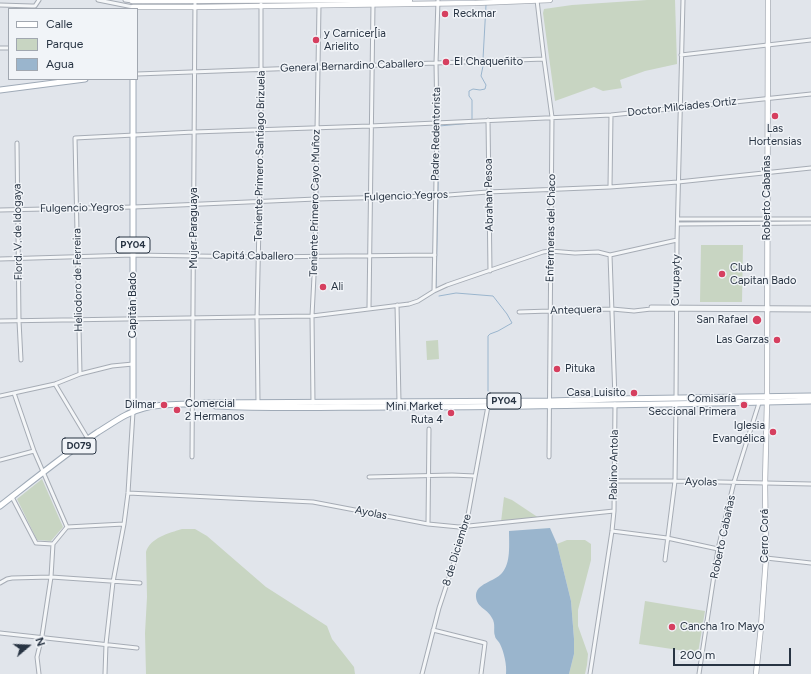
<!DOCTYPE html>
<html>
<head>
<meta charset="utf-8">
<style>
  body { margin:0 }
  #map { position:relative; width:811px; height:674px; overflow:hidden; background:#e1e5eb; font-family:Figtree,sans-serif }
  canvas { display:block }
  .legend { position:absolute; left:8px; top:8px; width:130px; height:72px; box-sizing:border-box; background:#f1f4f8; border:1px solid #a1a7b0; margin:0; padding:5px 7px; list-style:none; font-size:12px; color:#283443 }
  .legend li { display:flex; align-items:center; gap:8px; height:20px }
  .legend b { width:20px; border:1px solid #a1a7b0 }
  .north { position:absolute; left:8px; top:626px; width:40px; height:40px; -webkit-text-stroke:3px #f1f4f8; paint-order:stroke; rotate:71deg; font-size:11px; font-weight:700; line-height:16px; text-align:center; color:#283443 }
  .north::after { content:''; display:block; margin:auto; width:14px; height:18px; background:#283443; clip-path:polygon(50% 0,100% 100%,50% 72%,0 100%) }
  .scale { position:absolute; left:673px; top:648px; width:118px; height:18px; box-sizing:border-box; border:2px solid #283443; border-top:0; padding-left:5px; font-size:12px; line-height:14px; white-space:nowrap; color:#283443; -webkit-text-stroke:3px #f1f4f8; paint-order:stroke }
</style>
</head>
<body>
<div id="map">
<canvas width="811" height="674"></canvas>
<ul class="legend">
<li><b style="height:5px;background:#fff"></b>Calle</li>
<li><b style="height:11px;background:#c8d5c2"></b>Parque</li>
<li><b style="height:11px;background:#9ab5cd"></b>Agua</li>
</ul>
<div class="north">N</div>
<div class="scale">200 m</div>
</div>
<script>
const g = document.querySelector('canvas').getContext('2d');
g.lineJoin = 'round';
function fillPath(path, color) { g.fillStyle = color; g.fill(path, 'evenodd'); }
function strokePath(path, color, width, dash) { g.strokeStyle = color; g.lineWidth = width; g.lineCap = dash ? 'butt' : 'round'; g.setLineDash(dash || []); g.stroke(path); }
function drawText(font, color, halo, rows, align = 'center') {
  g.font = font + ' Figtree,sans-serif'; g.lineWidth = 3; g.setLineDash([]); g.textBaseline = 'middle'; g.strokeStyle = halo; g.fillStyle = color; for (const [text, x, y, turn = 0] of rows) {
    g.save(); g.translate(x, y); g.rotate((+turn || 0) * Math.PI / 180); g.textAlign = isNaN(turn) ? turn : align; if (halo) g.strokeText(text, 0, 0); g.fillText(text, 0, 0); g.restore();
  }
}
fillPath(new Path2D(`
  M647,0H675L677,64L645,71L620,80L622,88L603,91L594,87L555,101L543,13L544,9L572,5Z
  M701,245H743L742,302H700Z
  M438,340L439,359L427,360L426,341Z
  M42,479L63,527L51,541L37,540L17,499Z
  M504,497L512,500L539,518L501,522Z
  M182,529H195L207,536L266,587L327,626L332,639L354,667L355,674H146L145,633L147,597L146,552C150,538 169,533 182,529Z
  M567,540H585L591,544V560L578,610V626L588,654L587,665L585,674H569L574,654V639L571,601L557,544Z
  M645,601L705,611L698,653L639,644Z`), '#c8d5c2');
fillPath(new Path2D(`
  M550,528L557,544L571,601L574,639V654L569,674H506C507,665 504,652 500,644C499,641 495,639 495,636C493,631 496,624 492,618C488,609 477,608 476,597C475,583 495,582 502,573C511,563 509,544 509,531Z`), '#9ab5cd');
strokePath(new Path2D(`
  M483,59L486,5
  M438,192L439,126L472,123V100L469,96V91L473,89L480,90L485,89L486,85L481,76L483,66
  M436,287L438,199
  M439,296L456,293L493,296L507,314L512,323L498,331L490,334L488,336V391`), '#9ab5cd', 1);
const street = new Path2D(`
  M98,0L133,7
  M125,0L132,1
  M537,0L544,59L552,117L549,457
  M0,5L32,6H35L39,0
  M0,48H9
  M681,55L811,40
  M137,74L544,59
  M488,120L490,271
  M17,143L19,321L21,360
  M610,187L611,115
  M0,210L134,207L316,199L435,196L488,192L610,187L678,182L811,168
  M678,219H811
  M678,224L811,223
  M610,255L615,399
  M0,259L133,255L259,257L435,255
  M434,291L437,123L436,63L438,0
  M397,305L399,402
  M651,307L811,308
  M369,308L373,4
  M519,312L612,309L634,311L651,309L811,310
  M0,321L312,316L409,304L418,301L434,291L447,285L543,252L550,251L575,253L598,252L610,255L677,240
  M80,374L75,138L194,132L370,126L611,115L811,94
  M55,384L88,439
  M14,393L34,451L67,527
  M0,396L55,384L80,374L112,366L133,364
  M676,398L677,240L683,0
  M258,403L257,318L261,129V4
  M313,403L312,316L315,256L319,5
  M192,457L195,0
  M0,460L34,451
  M369,477L452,475L475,476
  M614,481H675L811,484
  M128,493L313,502L428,524L459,527L614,511
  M12,497L36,543L53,544
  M428,524L429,429
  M612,531L667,538L718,549
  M766,558L811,563
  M665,560L675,481L676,404
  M0,583L7,579L12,578L51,577L140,583
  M433,630L485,643L481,674
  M0,633L137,648
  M39,674L37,657L42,636L51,577L53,544L67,527L124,524
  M105,674L106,644L113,582L124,524L128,493L133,412
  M422,674L439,608L466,526L488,406
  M590,674L612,531L614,511L615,404
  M699,674L718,549L734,482L759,403`);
const secondary = new Path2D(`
  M132,1L410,0
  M133,7H195L475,3L550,0
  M756,674L761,627L766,558L765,484L767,402L768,0`);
const primary = new Path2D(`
  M133,79V411
  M0,90L85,79
  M216,406C274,409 333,407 391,407C531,407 671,404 811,401
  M0,506C32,481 64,455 98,432C113,423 127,412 144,408C163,403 185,405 205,403L550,401L615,399L811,396`);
strokePath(street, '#a6acb5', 5);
strokePath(secondary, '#a6acb5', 6);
strokePath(primary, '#9faab7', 7);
strokePath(street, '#f4f6f8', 3);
strokePath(secondary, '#fff', 4.5);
strokePath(primary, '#fff', 5);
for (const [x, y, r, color] of [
  [445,14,4,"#d63f5f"],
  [316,40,4,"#d63f5f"],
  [446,62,4,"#d63f5f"],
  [775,116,4,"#d63f5f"],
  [722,274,4,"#d63f5f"],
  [323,287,4,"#d63f5f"],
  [757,320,5,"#d63f5f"],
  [777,340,4,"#d63f5f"],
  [557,369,4,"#d63f5f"],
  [634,393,4,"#d63f5f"],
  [164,405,4,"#d63f5f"],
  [744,405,4,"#d63f5f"],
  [177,410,4,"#d63f5f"],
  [451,413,4,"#d63f5f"],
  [773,432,4,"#d63f5f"],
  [672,627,4,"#d63f5f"]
]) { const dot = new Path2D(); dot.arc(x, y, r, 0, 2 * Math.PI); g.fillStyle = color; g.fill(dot); strokePath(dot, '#f1f4f8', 1.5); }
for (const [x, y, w] of [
  [133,245,34],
  [504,401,34],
  [79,446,34]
]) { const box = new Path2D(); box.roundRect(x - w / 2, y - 8, w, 16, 3); g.fillStyle = '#f1f4f8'; g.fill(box); strokePath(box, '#283443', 1); }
drawText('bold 10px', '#283443', null, [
  ["PY04",133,245],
  ["PY04",504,401],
  ["D079",79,446]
]);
drawText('11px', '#283443', '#f1f4f8', [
  ["Reckmar",453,14],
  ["y Carnicer[ia",324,34],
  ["Arielito",324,47],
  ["El Chaqueñito",454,62],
  ["Las",775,129,"center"],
  ["Hortensias",775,142,"center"],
  ["Club",730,268],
  ["Capitan Bado",730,281],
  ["Ali",331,287],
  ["San Rafael",748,320,"right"],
  ["Las Garzas",769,340,"right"],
  ["Pituka",565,369],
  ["Casa Luisito",626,393,"right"],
  ["Comisaría",736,399,"right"],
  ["Seccional Primera",736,412,"right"],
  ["Comercial",185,404],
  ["2 Hermanos",185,417],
  ["Dilmar",156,405,"right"],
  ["Mini Market",443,407,"right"],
  ["Ruta 4",443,420,"right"],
  ["Iglesia",765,426,"right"],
  ["Evangélica",765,439,"right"],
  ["Cancha 1ro Mayo",680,627]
], 'left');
drawText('11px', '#283443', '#f1f4f8', [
  ["General Bernardino Caballero",352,66,-2],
  ["Doctor Milcíades Ortiz",682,107,-6],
  ["Padre Redentorista",436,134,-89],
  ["Teniente Primero Santiago Brizuela",260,156,-89],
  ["Abrahan Pesoa",489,195,-91],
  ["Fulgencio Yegros",406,196,-2],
  ["Roberto Cabañas",767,198,-90],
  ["Teniente Primero Cayo Muñoz",315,203,-89],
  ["Fulgencio Yegros",82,208,-1],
  ["Mujer Paraguaya",194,228,-90],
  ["Enfermeras del Chaco",551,228,-89],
  ["Flord. V. de Idogaya",18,232,-91],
  ["Capitá Caballero",253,256,1],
  ["Heliodoro de Ferreira",78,280,-91],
  ["Curupayty",676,280,-89],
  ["Capitán Bado",133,305,-90],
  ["Antequera",576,310,-2],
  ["Pablino Antola",614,465,-89],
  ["Ayolas",701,482,1],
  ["Ayolas",371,513,11],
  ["Cerro Corá",765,536,-90],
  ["Roberto Cabañas",723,537,-78],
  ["8 de Diciembre",457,550,-73]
]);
</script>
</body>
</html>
